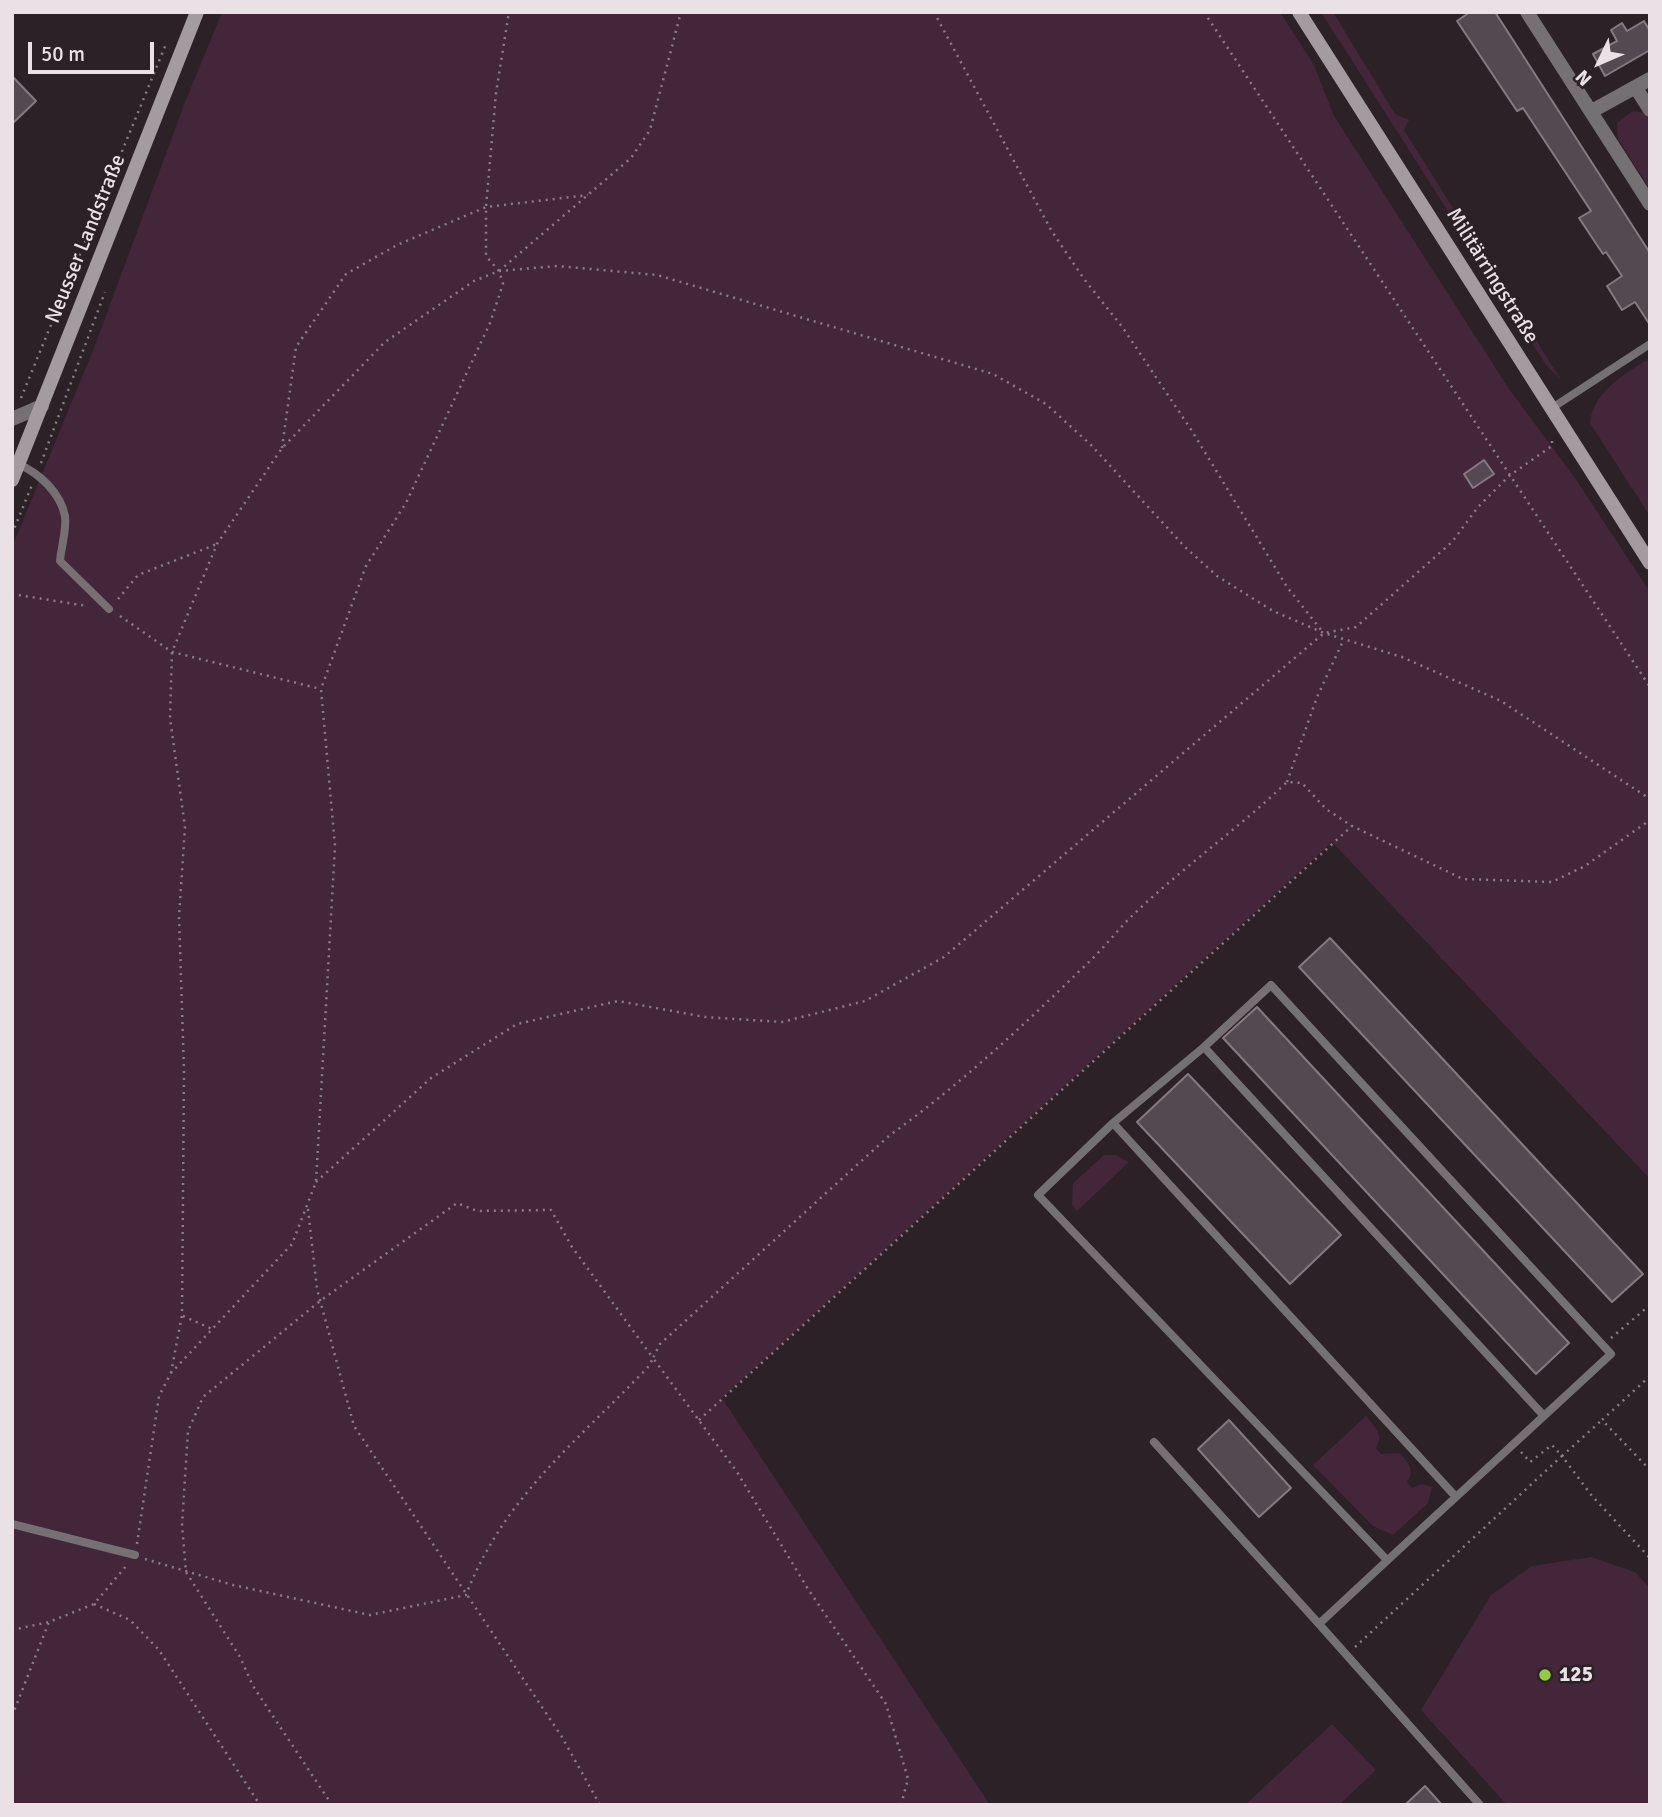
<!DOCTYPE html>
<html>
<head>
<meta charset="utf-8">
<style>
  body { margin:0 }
  #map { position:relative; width:1662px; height:1817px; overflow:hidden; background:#2b2127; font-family:Signika,sans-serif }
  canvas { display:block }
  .frame { position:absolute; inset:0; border:14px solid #e9e1e6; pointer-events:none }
  .north { position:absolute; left:1564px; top:28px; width:70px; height:70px; -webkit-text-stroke:5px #2b2127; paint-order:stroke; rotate:226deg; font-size:19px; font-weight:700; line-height:28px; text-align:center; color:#e9e1e6 }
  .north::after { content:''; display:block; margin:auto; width:24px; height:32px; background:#e9e1e6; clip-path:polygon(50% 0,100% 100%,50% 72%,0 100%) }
  .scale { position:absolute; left:28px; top:42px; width:126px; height:32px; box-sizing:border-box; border:4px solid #e9e1e6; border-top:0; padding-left:9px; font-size:21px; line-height:24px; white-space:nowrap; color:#e9e1e6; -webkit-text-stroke:5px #2b2127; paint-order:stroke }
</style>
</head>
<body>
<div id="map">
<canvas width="1662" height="1817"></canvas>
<div class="frame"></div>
<div class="north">N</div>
<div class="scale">50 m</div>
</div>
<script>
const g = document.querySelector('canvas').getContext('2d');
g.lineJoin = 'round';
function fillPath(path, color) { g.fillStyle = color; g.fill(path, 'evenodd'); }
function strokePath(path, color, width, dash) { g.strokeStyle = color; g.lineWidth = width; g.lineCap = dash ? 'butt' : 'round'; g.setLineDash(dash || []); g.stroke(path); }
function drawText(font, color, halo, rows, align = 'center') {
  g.font = font + ' Signika,sans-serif'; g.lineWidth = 5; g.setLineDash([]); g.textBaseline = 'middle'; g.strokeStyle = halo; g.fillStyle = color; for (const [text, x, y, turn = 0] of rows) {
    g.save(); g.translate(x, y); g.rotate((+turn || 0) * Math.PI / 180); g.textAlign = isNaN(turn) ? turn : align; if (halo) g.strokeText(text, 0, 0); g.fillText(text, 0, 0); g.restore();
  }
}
fillPath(new Path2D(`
  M222,12H1280L1314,65L1334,116L1509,389L1575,478L1650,592V1179L1332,842L722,1398L990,1805H12V547L94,348L184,105Z
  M1321,12H1333L1395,114L1409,120L1404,130L1561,380L1546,365Z
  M1633,111L1643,113L1650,119V189L1618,139L1617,123Z
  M1647,360L1650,365V516L1590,423C1593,392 1623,375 1647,360Z
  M1104,1155H1116L1129,1162L1077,1211L1072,1204L1073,1183Z
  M1366,1416C1375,1427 1384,1434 1376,1448L1381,1454L1400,1453C1409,1463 1415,1471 1407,1482L1412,1488L1422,1484L1432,1487L1428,1503L1393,1535L1373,1526L1313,1465Z
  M1591,1557L1635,1572L1650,1588V1805H1507L1421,1710L1491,1595L1532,1566Z
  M1332,1724L1376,1770L1339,1805H1245Z`), '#44263b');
const building = new Path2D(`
  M1470,12H1495L1650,253V325L1635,302L1622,310L1607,286L1622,276L1606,252L1603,254L1579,218L1591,211L1523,108L1517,111L1457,21Z
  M1644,21L1650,31V50L1605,76L1593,54L1617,41L1611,30L1622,23L1627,31Z
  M12,76L36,101L12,124Z
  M1484,460L1494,474L1473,488L1464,474Z
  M1330,938L1643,1274L1612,1302L1299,967Z
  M1257,1007L1569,1343L1536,1374L1223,1038Z
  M1188,1074L1341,1235L1290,1284L1137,1122Z
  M1229,1420L1291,1488L1259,1517L1198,1449Z
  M1425,1786L1442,1805H1405Z`);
fillPath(building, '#554951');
strokePath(building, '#867982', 2);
strokePath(new Path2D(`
  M934,12L1051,230L1084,279L1123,328L1192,431L1287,587L1322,631
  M1204,12L1650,687
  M499,271L486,256V207L496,93L509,12
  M21,398L166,44
  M282,448L296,347L346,274L397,245L486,207L588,195
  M41,463L105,292
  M12,534L32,485
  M12,594L87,606
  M118,599L138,575L217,544
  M120,616L172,652L321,689
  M1287,782L1317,697L1344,639
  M316,1182L431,1078L517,1024L618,1001L705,1017L782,1022L865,1001L944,957L1324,633L1356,627L1452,542L1478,507L1509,476L1552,446V439
  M308,1209L317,1289L354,1426L562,1737L600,1805
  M183,1316L212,1329
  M1611,1338L1650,1305
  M171,1373L182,1315L184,1071L179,917L185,827L170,718L172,652L217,544L282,448L385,342L474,281L499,271L631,158L650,130L681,12
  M1650,1376L1602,1420L1650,1470
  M699,1420L1352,826
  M1521,1452L1530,1462L1552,1445L1562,1456L1602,1420
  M137,1544L159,1396L171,1373L292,1244L316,1182L335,846L321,689L366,566L406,503L490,323L503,284L499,271L557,266L657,275L993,374L1046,404L1091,445L1185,547L1217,576L1273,611L1324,633L1402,657L1501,701L1650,799
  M145,1559L233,1585L370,1615L466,1595C504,1496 578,1441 649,1366L653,1358L737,1472L808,1589L886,1704L908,1779L901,1805
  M94,1604L130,1620L159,1650L260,1805
  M12,1630L49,1622
  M1355,1647L1562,1456L1592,1496L1650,1558
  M12,1716L49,1622L94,1604L127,1565
  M332,1805L253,1686L240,1657L186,1572L182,1525L188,1431L203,1397L320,1301L457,1203L477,1211L551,1210L572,1247L653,1358L660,1344L890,1135C963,1083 1030,1019 1094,957C1108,943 1120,927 1134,914C1183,867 1238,829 1287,782L1302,783L1326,809L1352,826L1463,879L1552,882L1585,866L1650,820`), '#887f84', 2.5, [2, 5]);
strokePath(new Path2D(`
  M1552,408L1650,344
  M18,464C39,473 60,492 65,516C67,529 61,548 60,561L109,609
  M1204,1047L1113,1123L1038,1195L1387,1560
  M1113,1123L1456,1497
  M1154,1442L1319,1624C1416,1533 1514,1444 1611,1354L1271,985L1204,1047L1544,1416
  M12,1524L135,1555
  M1319,1624L1480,1805`), '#757073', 8);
strokePath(new Path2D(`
  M1527,12L1650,204
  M1636,88L1650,110
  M1592,111L1650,79`), '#757073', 14);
strokePath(new Path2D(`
  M12,419L42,406`), '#757073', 14);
strokePath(new Path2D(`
  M1299,12L1650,563
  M12,480L197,12`), '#a49ba1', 14);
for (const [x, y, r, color] of [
  [1545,1675,7,"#93cc3d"]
]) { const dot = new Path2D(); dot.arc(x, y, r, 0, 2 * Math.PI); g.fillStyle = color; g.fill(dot); strokePath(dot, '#2b2127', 2.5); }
drawText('21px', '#e9e1e6', '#2b2127', [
  ["Neusser Landstraße",86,239,-68],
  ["Militärringstraße",1492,276,58]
]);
drawText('bold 21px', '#e9e1e6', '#2b2127', [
  ["125",1559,1675]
], 'left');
</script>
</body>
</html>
